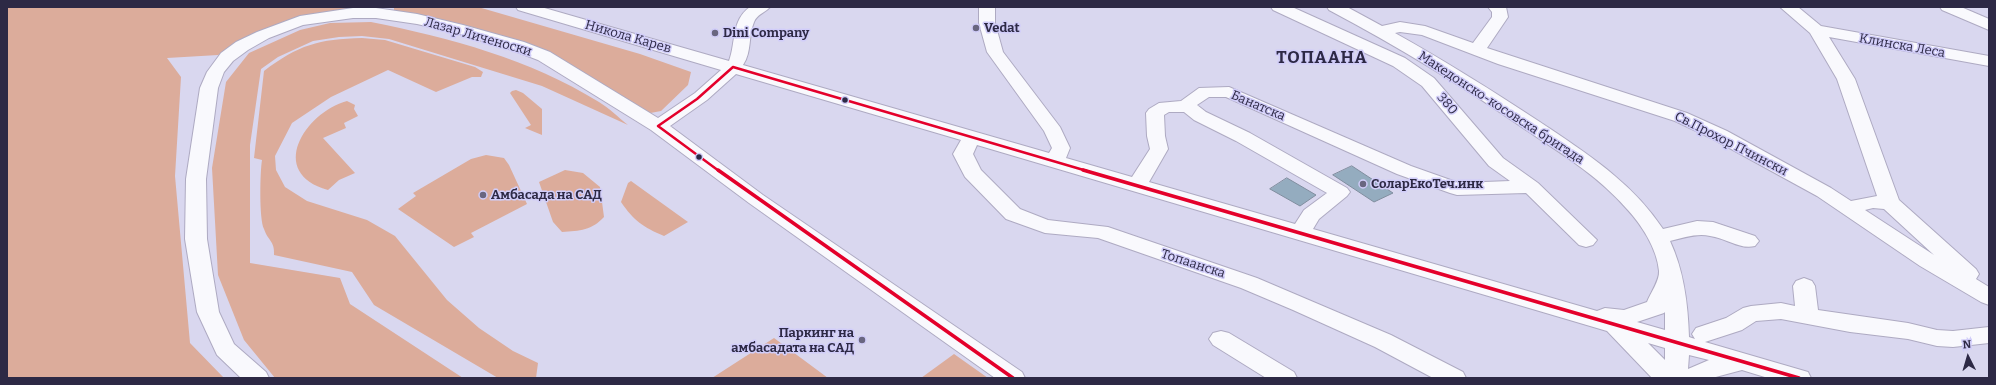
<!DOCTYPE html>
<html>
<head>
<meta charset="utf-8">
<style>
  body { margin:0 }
  #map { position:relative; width:1996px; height:385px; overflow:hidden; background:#d9d7ef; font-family:Bitter,serif }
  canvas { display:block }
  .frame { position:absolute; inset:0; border:8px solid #2d2945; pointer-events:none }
  .north { position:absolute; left:1948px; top:337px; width:40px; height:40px; -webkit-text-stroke:3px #d1cdf9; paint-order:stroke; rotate:355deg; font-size:11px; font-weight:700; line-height:16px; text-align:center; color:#2d2945 }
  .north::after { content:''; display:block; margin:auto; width:14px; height:18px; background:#2d2945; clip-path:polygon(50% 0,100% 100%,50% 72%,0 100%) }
</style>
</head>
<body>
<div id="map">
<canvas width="1996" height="385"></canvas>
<div class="frame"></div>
<div class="north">N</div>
</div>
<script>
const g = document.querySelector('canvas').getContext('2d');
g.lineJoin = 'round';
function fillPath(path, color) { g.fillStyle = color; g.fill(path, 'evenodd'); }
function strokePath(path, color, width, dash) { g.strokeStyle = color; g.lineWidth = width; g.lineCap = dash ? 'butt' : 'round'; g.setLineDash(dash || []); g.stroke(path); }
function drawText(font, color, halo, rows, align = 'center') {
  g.font = font + ' Bitter,serif'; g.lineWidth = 3; g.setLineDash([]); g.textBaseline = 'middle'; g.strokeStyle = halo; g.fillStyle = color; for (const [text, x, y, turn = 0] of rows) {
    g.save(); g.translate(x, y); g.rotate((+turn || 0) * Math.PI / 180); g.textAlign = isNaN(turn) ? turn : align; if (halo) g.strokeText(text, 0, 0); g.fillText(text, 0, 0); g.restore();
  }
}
fillPath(new Path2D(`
  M7,7H379V9L305,18L218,55L167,58L181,77L175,176L190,343L224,378H7Z
  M394,7H478L640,54L691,72L688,85L661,111L645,114L545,52L394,11Z
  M371,22C451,38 529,59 599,102C609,108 618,117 628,125L542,86L389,39L362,36L339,37L313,41L278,57L261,69L250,145V263L340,278L350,304L463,378H275L244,340L218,275L212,168L226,82L249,53L300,30L330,23Z
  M362,38L385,40L475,67L483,72L481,77H472L436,92L388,70L331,97L292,123L275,156L276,170L285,187L307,201L367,220L395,236L447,300L479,328L513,351L538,363L536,378H498L374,305L352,272L274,255C275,241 268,241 264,229C259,219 260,172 262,160L254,158L264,71C298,45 319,39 362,38Z
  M516,90L523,93L542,109V135L525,128L531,125L510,93L512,91Z
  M347,101L355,105L354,109L358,116L344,123L346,128L323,138L355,173L339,180L328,190C267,173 304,113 347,101Z
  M486,155L504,158L509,165L527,204L471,233L474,237L454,247L398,209L416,196L413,193L471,159Z
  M565,170L583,173L600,187L604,217C592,230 580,231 562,232L553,222L539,182Z
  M631,181L688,222L664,236C643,227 634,221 621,202L628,183Z
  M774,338L828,378H712Z
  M954,354L988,378H921Z`), '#dcac9b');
const building = new Path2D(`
  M1352,166L1393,193L1374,202L1333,175Z
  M1287,178L1316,195L1300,206L1270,189Z`);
fillPath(building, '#94acbf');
strokePath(building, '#808d9e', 1);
const minor = new Path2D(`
  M516,7H541L729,61C736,43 731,20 750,7H770C765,13 757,14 754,22C748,36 752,52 743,65L1049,153L1052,148L1044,131L987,52L979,23V7H995V23L1003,52L1060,127L1070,148L1066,158L1132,177L1150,149L1147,136L1146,113L1149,109L1159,103L1181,101L1199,88L1229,87L1411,166L1459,183L1510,181L1489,166L1422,86L1393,66L1273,10L1271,7H1292L1405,58L1434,78L1503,158L1538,183L1597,240L1593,245L1586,247L1579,245L1526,193L1457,195L1450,193L1397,174L1226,97H1209L1197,105L1206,112L1250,133L1347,188L1350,192L1347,196L1319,219L1313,229L1597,311L1605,308L1624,310L1647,302C1650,294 1660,280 1659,271C1657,248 1641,224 1626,208C1598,176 1561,153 1526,130C1463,86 1397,46 1329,10L1327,7H1347L1382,26L1400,22L1425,26L1473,43L1492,17V12L1488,7H1506L1508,17L1487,48L1687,113L1727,131L1831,188L1851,201L1877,196L1837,79L1810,33L1780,7H1798L1821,26L1989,56V66L1829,37L1855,79L1899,200L1976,269L1979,274L1976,279L1989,287V305L1981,302L1920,266L1817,196L1713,139L1675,121L1498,64L1422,35L1400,32L1395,33C1445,61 1493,91 1540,122C1586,153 1632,182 1663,229L1697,221L1713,222L1755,236L1759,241L1755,246C1740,250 1726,238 1710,236C1697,233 1683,238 1670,241C1684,271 1688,304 1689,337L1695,339L1692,334L1696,328L1726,318L1743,308L1751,306L1781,303L1795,306L1793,286L1796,281L1804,278L1812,281L1815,286L1818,310L1908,323L1937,330L1953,331L1989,327V343L1953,347L1937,346L1908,339L1850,332L1781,319L1756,321L1742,330L1705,342L1808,372L1811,378H1768L1742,370L1712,378H1652L1607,331L977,145L973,154L981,170L1020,209L1048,220L1108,227L1257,278L1391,335L1463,372L1466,378H1433L1375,347L1293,310L1241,288L1098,238L1045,233L1006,219L965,177L953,154L961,140L736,74L707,100L670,126L763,195L1022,372L1025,378H995L749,203L651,130L538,60L512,50L453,32L417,24L376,18H353L303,25L269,38L248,50L233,61L224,72L218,88L206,179L207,239L219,312L234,344L266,372L269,378H241L217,355L197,312L185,239L186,179L200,88L207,72L221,53L236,42L257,32L300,16L353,8H376L417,14L463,25L524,42L550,52L658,118L695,93L721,70L518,10ZM1169,112H1184L1194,120L1236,141L1327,193L1304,210L1295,224L1149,182L1168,149L1165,136L1164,115ZM1873,208L1884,209L1934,255L1865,210ZM1665,312V330L1637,322L1664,313ZM1648,343L1665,348V360ZM1689,355L1709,360L1688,369Z
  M1940,7H1961L1989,19V30L1942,10Z
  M1221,331L1229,333L1294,372L1297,378H1266L1213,345L1209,339L1213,333Z`);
strokePath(minor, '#aeaac2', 2);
fillPath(minor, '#f9f9fd');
strokePath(new Path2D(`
  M733,67L1087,171
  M658,126L719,171
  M658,126L697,99L733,67`), '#e4002b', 2.5);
strokePath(new Path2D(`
  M718,170L1013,378
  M1083,170L1799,378`), '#e4002b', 3.5);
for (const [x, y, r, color] of [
  [976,28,4,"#696680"],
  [715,33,4,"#696680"],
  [845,100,3.5,"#2d2945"],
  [699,157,3.5,"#2d2945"],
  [1363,184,4,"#696680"],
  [483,195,4,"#696680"],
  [862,340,4,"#696680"]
]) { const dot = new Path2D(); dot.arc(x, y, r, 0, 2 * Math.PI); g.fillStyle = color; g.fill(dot); strokePath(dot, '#d1cdf9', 1.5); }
drawText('bold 13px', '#2d2945', '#d1cdf9', [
  ["Vedat",984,28],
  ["Dini Company",723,33],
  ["СоларЕкоТеч.инк",1371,184],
  ["Амбасада на САД",491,195],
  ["Паркинг на",854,333,"right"],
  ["амбасадата на САД",854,348,"right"]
], 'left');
drawText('13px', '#2d2945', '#d1cdf9', [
  ["Лазар Личеноски",478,37,16],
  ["Никола Карев",628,37,16],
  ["Клинска Леса",1902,46,10],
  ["380",1447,104,49],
  ["Банатска",1258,106,23],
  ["Македонско-косовска бригада",1501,108,33],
  ["Св.Прохор Пчински",1731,144,27],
  ["Топаанска",1193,264,18]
]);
g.letterSpacing = '1px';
drawText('bold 17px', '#2d2945', '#d1cdf9', [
  ["ТОПААНА",1322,58]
]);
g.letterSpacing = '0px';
</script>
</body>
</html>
